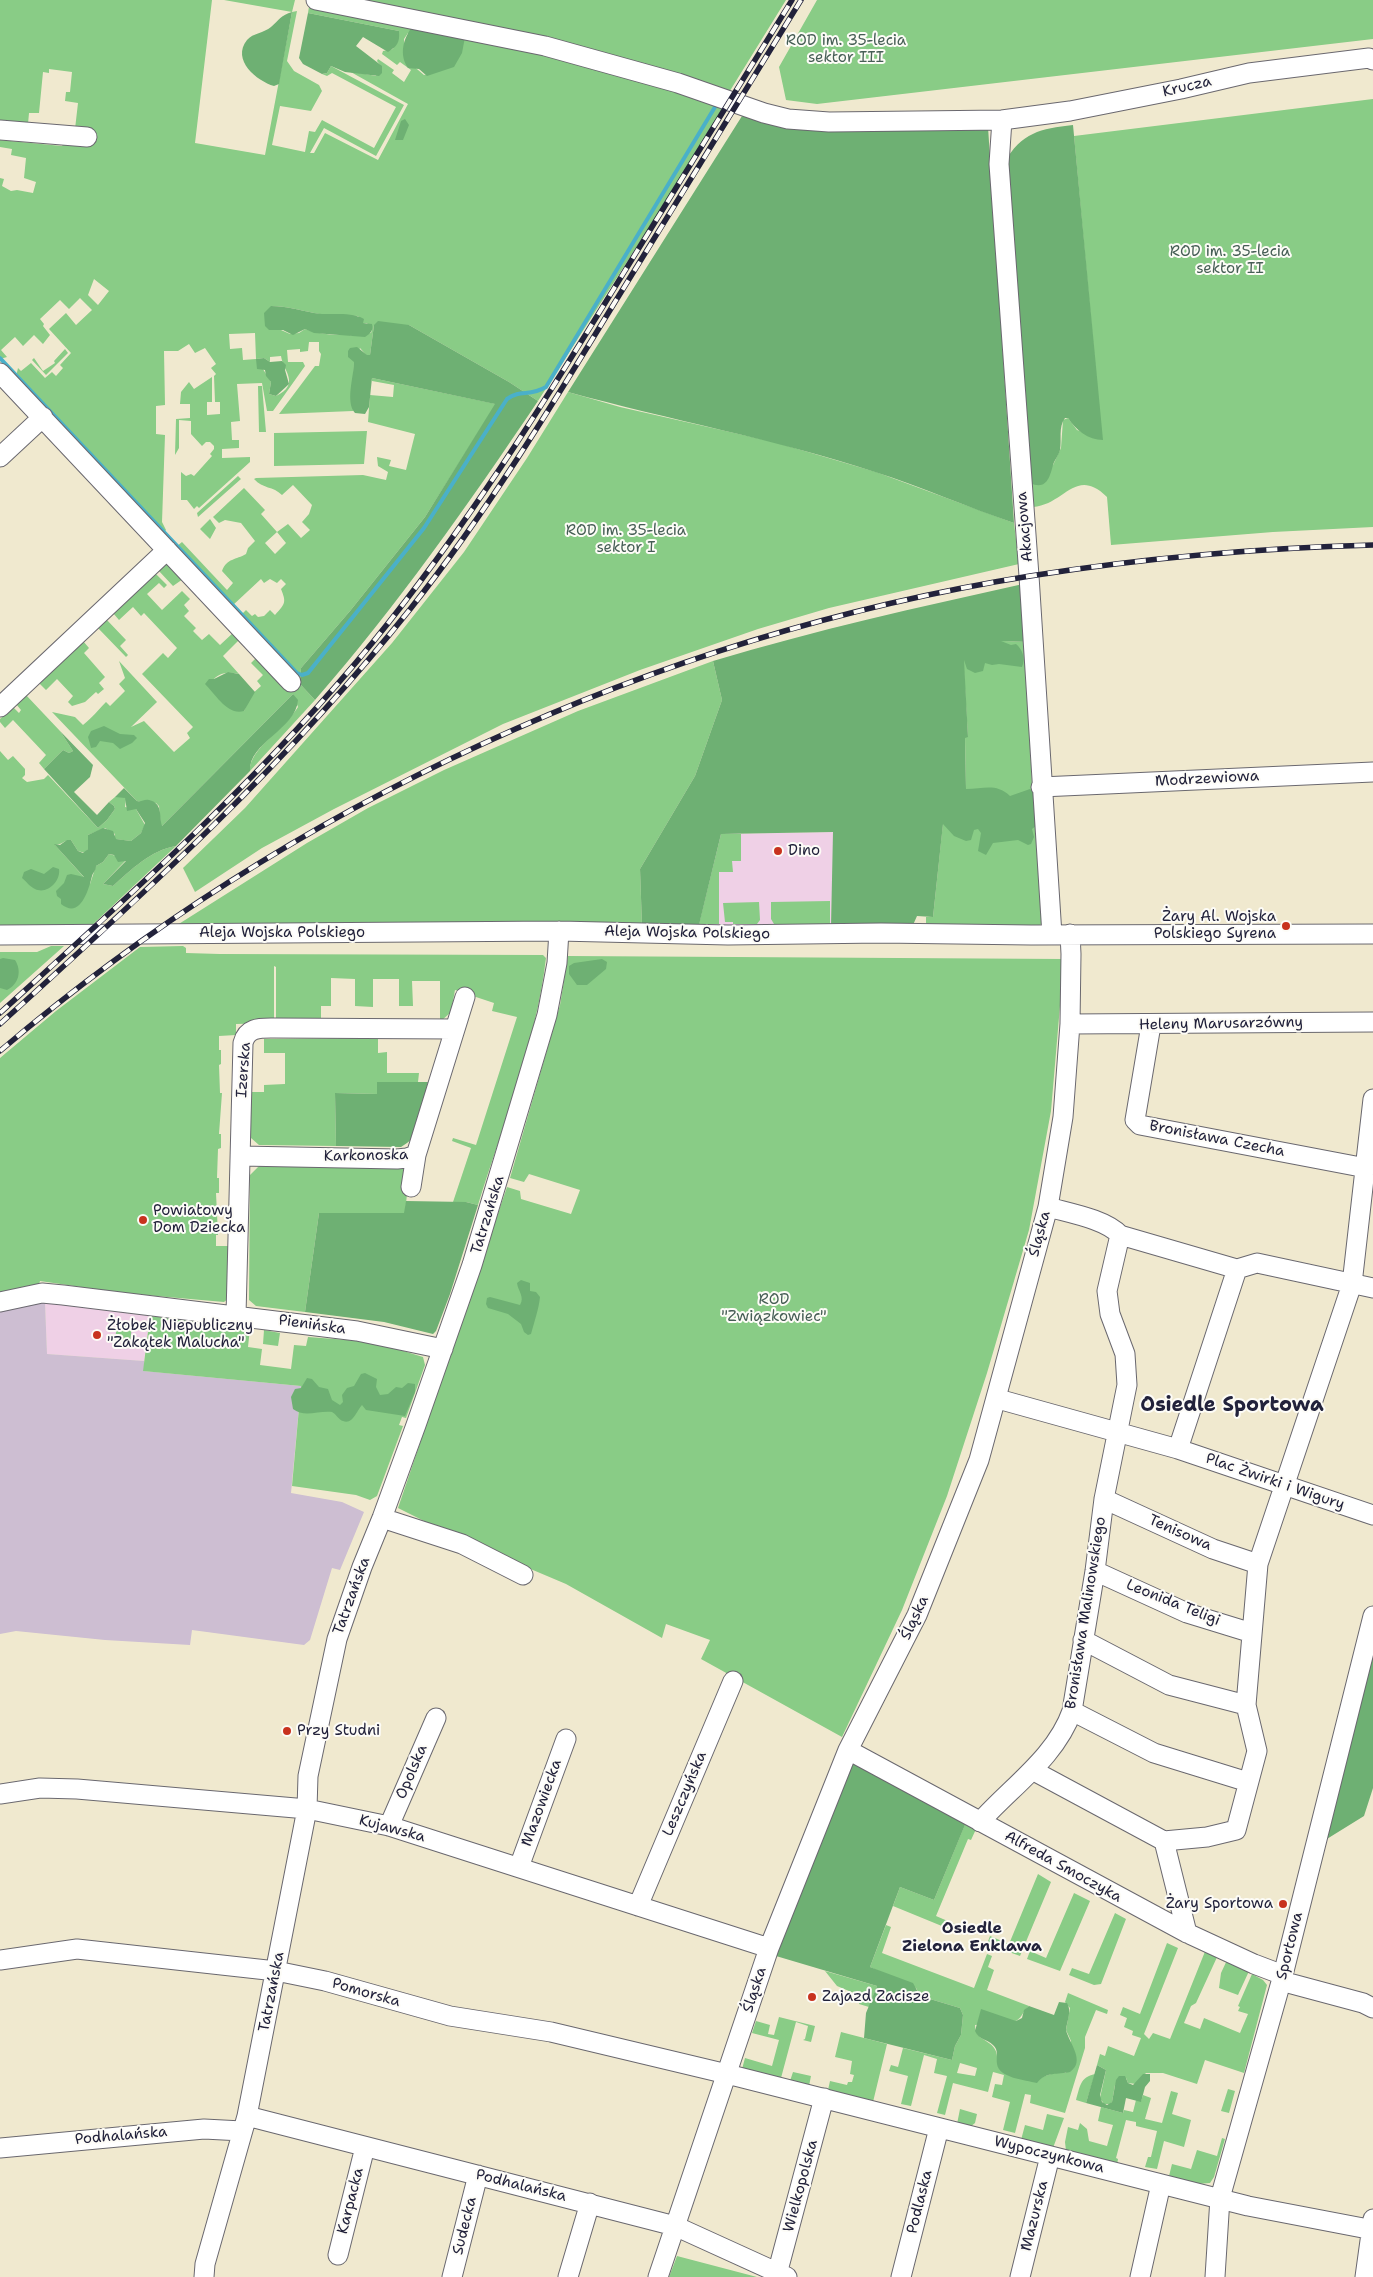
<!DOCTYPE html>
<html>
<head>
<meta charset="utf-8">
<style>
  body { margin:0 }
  canvas { display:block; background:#f0e9cf }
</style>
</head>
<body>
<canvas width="1373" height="2277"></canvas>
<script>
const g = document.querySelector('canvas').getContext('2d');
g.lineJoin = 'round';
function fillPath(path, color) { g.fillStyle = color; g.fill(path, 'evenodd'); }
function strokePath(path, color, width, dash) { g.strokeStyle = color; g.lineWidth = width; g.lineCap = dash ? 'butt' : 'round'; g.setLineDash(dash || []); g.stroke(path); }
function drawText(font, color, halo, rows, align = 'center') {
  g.font = font + ' "Shantell Sans",sans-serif'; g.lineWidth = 4; g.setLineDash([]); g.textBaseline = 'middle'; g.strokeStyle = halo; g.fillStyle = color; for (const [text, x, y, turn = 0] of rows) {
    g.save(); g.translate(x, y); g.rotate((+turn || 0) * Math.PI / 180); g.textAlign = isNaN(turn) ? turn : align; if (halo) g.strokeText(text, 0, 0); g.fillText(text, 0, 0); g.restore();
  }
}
fillPath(new Path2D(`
  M834,832L831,926L699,925L721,834Z
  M45,1303L150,1316L144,1361L47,1354Z`), '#efd0e6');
fillPath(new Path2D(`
  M0,1293L45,1303L47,1354L144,1361V1371L301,1386L291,1493L342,1502L364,1512L340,1570L332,1568L310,1640L304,1645L192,1630L190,1645L105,1640L16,1631L0,1634Z`), '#cdbed2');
fillPath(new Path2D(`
  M0,0H212L195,143L265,155L292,12L224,0H295L292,12L297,11L287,61L294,71L319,85L322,91L311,111L280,106L272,145L305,152L309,131L315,132L322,120L374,148L396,107L332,73L327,76L322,74L327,73L331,66L404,105L376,156L324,128L310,153H314L325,133L378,160L408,104L349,71L376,76L381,66L377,61L378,59L394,70L392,73L404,82L411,70L400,62L397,65L382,54L383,51L393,49L399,31L308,13L310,0H786L728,94L730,101L538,401L509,382L409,325H374L370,355L367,356L360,348L354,362L353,411L279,414L315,366H319L321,354L319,351V342H309L308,351L300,352V349L287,350L288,362H303L305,366L273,411H267L262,383L237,384L240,421L231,422L232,440H239V448L222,449V458L250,457V462L199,508L197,506L194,509L187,500H181V472L186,476L191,474L194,476L212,456L210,454L214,449V446L210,442H206L202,446L191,434V421L179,420V448L175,455L176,419L190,418V404H180L181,392L189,382L194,389L212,377V402H207V415L220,414V402H215L214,376L216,374L211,368L216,364L205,348L195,353L189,344L178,351H164L165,405L156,406V434L165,435L162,522L166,530L163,534L15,381L18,368L21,371L31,363L45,378L52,372L56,376L63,368L60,365L71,353L49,329L66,313L76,325L92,310L80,298L69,309L60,300L40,319L44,324L43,326L50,335L43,344L34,335L23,346L15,337L1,350L7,357L0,359V178L4,179L2,186L11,191L17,190L33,193L36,182L24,178L26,158L11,155L12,149L0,147V140L62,146L75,129L78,103L65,101L66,92H70L72,72L49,69V73L43,72L39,113H29L28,124L0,122ZM408,33L444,40L432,73L424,75L404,58V39ZM94,279L109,291L98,305L88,295ZM271,306C287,306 299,310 314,313C329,316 343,315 358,316L363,323H367L372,330L371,333L351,336L349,334C335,336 319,334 305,329L299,333L290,334L281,330ZM255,333L256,359L243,360L242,348L230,349L229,334ZM281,356C283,371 301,384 276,396L269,394L271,382C266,374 262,367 256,359L264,358L270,362V357Z
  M817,0H1373V39L817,104L786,100L779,67Z
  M1373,99V527L1273,532L1111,545L1107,497C1075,466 1065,505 1033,507L1030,483L1053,465L1061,448L1063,420L1068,418L1077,430L1102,439L1074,136Z
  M65,349L68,353L46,375L32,360L34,358L43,371L55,363L54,361Z
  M372,378L496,404L425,517L350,611L301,668L300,684L315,700L250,771C248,750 287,726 298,707L293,694L161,827L159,806L156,803L137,801L52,712L75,717L83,725C92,718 98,710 106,702L110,706L125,691L119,684L125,678L119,661L157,702L131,727L144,721L174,752L190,738L187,733L193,727L142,674L163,653L168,658L177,648L144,613L141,616L133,607L119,620L113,613L155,573L167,585L164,588L159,583L147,594L162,610L182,591L190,599L184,605L189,611L184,616L196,628L193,631L202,640L209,634L220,645L234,632L241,638L223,656L239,674C230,672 221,672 214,679L244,711L251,695L261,686L257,681L263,675L251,663L258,656L240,616L246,610L252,616L255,614L258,617L264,616L270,610L275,615C286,603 286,602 281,589L286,584L281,579L277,583L270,579L264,583L261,579L232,606L176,547L182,542L227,590L233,583L222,571C227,558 236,560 246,554L248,548L255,541L241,523L225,520L219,523L213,517L244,488L265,510L261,514L277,532L288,524L301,538L310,530L302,522L309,514L312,505L293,485L282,495C273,486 263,489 254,479L256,478L363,475L386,480L388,472L378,466L377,457L391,460L389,466L406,470L415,434L368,422L370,395L393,397L394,385L372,381ZM277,532L286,543L275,554L265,543Z
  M258,386H262L266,432H259Z
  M568,392L620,407L774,442L876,472L1014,523L1019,564L829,608L758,629L640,670L503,724L334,809L262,848L195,892L183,868L245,808L392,643L464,552L527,458Z
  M367,431L364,464L274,466V433Z
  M238,476L241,479L198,517L197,513Z
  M210,519L216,528L210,539L200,529Z
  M167,561L183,579L173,586L158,570Z
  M106,619L126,640L120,646L128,655L126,657L97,627Z
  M962,639L1025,642L1032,785L1044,922L1037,927L930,928L926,923V917H933L943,823L966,789L965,737H968Z
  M83,641L89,648L84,653L105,677L99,683L104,689L98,694L96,692L85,702L72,706L68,702L73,696L57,679L46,690L39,683Z
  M713,661L722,700L695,776L640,869L642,926L174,927L307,843L368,808L444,770L578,711Z
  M26,695L60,731L73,751L69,753L63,750L44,769L39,763L46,755L13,720L5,728L0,722V719L13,707L19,713L21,710L16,704Z
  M0,751L8,760L13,756L25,769V775L22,778L27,782L44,779L48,775L98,828L107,820L115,809L114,806L109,802L115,797L123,796L126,799L125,807L136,809L145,825L141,833L131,841L115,839V834L105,828L88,835V849L85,853L78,851L71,840C65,840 61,845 55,845L90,884L96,866L103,862L109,854L127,859L103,884L113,886C131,870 151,850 176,846L88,929L0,930Z
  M721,834H741V861H732L733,872H719V924H699Z
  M830,901V924H774L771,919V902Z
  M759,902L760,920L757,924H733V922H725L723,903Z
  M51,946H64L0,1003V952H37Z
  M183,946L186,948V953L220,954L543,955L546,958C536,1043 503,1124 478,1205L466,1202H453L471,1148L452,1141L453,1138L476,1145L517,1017L492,1011L494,1003L455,990L451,1012L440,1022V981H412L413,1006H399V979H373V1007L355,1006V979L331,978V1006H321V1023H276V967L274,966V1023L236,1024V1035L219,1036V1050H221V1064L219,1065L220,1093H222L219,1134H221V1148L218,1149L217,1178H219V1193H216L218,1235H216V1246H231L229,1298L224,1302L122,1293L40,1281L39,1284L0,1293V1058L56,1011L140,947Z
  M568,956L1064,959L1051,1111L1029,1230L987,1373L947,1496L902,1610L842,1737L701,1659L710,1640L666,1624L662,1638L566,1584L462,1540L398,1508L507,1187L520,1191L521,1199L571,1214L580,1190L529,1174L524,1182L510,1178L560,1005Z
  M378,1038V1053L387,1052V1073H419L418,1082H378L377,1094L335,1093L336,1146L259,1145L251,1138L250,1092H264V1085L285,1084V1053H264V1039Z
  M260,1165L405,1166L409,1175L405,1213H319L305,1312L256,1306L249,1300L250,1175Z
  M150,1316L250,1328L248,1347L262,1349L260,1365L291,1369L294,1345L306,1346L308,1337L374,1342L423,1357L425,1365L406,1418L402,1417L399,1425L403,1426L377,1496L370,1500L356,1495L292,1486L301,1386L143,1371Z
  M117,1324L132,1326L130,1343L115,1341Z
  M264,1330L280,1333L278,1346L263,1344Z
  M966,1822L977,1827L971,1840L968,1839L936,1916L957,1925L954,1931L893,1906L900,1887L934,1900Z
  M1038,1874L1051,1882L1020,1956L987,1944L990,1936L1009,1944Z
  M1074,1893L1090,1901L1060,1971L1027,1959L1030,1951L1046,1958Z
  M1115,1913L1126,1919L1101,1984L1094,1985L1069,1975L1072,1968L1089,1974Z
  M886,1925L891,1927L882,1953L974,1988L987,1954L992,1956L988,1967L994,1970L987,1990L1029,2006C1023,2010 1023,2017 1016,2021L975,2025C975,2045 1000,2037 997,2063L1042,2077L1060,2071L1066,2073L1071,2041L1066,2030L1070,2008L1065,2002L1068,1993L1108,2010L1107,2014L1096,2010L1085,2037V2048L1065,2113L1030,2103L1031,2095L1025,2094L1015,2133L1003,2130L1010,2102L992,2097L995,2084L1002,2085L1004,2075L993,2072L988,2092L953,2083L945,2115L937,2113L947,2076L934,2073L937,2059L924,2055L911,2106L901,2104L908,2076L889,2071L891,2065L898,2067L903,2048L952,2060L955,2046L961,2035L963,2015L960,2008L920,1996L916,1988L870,1967ZM960,2063L977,2068L975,2076L957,2073Z
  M1167,1943L1178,1948L1144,2034L1149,2039L1153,2033L1170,2039L1206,1949L1218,1955L1196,2003L1191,2006L1184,2023L1200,2029L1204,2018L1240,2033L1248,2014L1238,2011L1240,2007L1238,2006L1252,1974L1263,1980L1267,1985L1244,2073L1205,2060L1197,2084L1163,2073H1146L1136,2084L1128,2083L1126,2078L1115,2085L1112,2102L1110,2104H1104L1100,2098L1106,2070L1097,2065L1100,2054L1105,2056L1108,2046L1134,2056L1141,2038L1132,2035L1133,2031L1124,2027L1127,2018L1120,2015L1123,2007L1140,2014Z
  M1228,1958L1250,1969L1238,1995L1219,1988L1221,1973Z
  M825,1971L877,1986L869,2007L859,2004L861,1996L837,1986Z
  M779,2017L815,2026L811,2042L803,2040L805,2039L808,2026L796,2022L781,2078L742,2069L745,2058L772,2066L779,2040L752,2033L756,2021L770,2025L768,2034L774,2035Z
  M841,2032L887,2044L873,2102L828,2090L830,2081L847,2085L848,2082H852L854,2075L850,2074L852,2061L835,2057Z
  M793,2072L811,2076L809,2086L790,2081Z
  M1095,2074L1086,2103L1076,2100C1080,2087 1080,2077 1095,2074Z
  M1228,2089L1235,2091L1229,2113L1221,2111Z
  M1171,2091L1178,2093L1172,2114L1191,2120L1184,2147L1164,2141L1157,2169L1145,2167L1148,2157H1151L1157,2131L1136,2126V2122L1126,2120L1116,2158L1118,2159L1117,2165L1066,2151L1065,2142L1068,2127L1078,2130L1080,2123L1087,2129L1089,2141L1107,2146L1113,2125L1098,2121L1101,2107L1123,2113L1124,2110L1133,2112L1136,2100L1141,2101L1143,2095L1151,2098L1145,2119L1162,2123Z
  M960,2109L977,2114L975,2123L970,2127L957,2124Z
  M1047,2114L1064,2118L1053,2148L1021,2140L1025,2125L1043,2130Z
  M1222,2138L1225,2139L1214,2177L1210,2183L1197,2184L1169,2176L1172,2164L1191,2169L1197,2150L1217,2156Z
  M677,2256L757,2277H669Z`), '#89cc86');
fillPath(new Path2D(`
  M292,12L279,84L274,86C257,81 231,60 247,40C253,33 264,33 271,27C279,20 281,15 292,12Z
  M308,13L399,31C400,43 397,46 388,52L363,37L356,46L382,66V73L379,76L345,72L331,66L327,73L322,74L303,64L299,58Z
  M412,27L465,37L462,53L454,67L427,76L419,69L408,68C399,55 403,39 412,27Z
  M742,116L764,122L988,127L1014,523C967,507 922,487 875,472C775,439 670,420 568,392Z
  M405,119L409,125L403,140H395L401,121Z
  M1073,125L1103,440C1088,440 1076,430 1068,418H1065C1058,427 1062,440 1060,450C1059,455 1055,459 1053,465C1050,476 1047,491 1030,483L1004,163C1022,132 1040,129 1073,125Z
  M271,306C287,306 299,310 314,313C329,316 349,311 364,319L363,323L372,324C374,330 370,334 365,337L314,333L305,329L293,335L283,330H269L265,326L264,313Z
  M378,321L409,325L509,382L538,401C468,505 397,606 315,700L300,684L301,668L350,611L425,517L495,404L372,378L369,407L365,414L355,413C345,402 354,376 354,362L348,357V351L350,348L357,347L367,355H370L374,325Z
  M264,358L270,362L282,361L286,365L285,370L289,384L276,396L269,394L271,382L266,376L265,370L257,369L256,359Z
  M1023,584L1028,642L1001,641L1011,645L1016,644C1022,649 1026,658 1022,667L999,664L992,665L985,663L983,671L975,673L967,669L964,660L968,737L965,738L966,789C984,789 996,783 1010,796L1030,789L1034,792L1036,826L1032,829L1034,837L1031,844L1028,845L1018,840L993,843L986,855L978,851L981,833L978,829L974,830L971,840L966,841L954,836L943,824L933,917L917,916L913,925L831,926L833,832L721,834L699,925L642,926L640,869L695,776L722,700L713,661C816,630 919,607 1023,584Z
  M228,672L239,674L255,692L244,711C228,716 216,695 205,684L209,679H214Z
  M293,694L298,700C296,729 248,743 250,771L176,846C151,850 131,870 113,886L103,884L126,861L118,862L114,855L109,854L103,862L96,866C96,871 93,872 92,876C89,888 81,920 61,904V899L57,896L56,891L64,883L67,875L71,874L84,877L54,844L60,845L67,840H71L78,851L83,853L88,849V835L103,828L113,831L116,839L131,841L141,833L145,823L136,809L127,811L125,798L115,797L124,788L137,801C142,802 144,799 149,800C163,803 159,816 162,826Z
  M104,726L120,734L134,735L137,738L132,743L120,749L113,743L100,741L96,747L91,748L88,737L91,731Z
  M60,731L93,765L90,777L74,792L97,815L109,802L114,806L115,809L107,820L98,828L44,769L63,750L69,753L73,751Z
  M53,867L59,869C61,881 47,895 35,889C30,887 26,881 22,878L24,872L31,869L44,874Z
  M3,958L15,960C22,971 19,984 7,990L0,988V959Z
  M602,959L607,962L606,969L587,985H577L569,974V966L574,963Z
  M377,1082H428L413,1138L407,1143L401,1147L336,1146L335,1093L377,1094Z
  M406,1201L466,1202L478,1205L450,1294L436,1331L433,1334L384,1322L305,1312L319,1213H404Z
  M521,1280L530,1283V1291L536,1292L540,1297C539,1308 534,1323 531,1334L528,1335L524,1332L521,1324L508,1314L488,1308L486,1304L487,1298L490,1297L520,1305C525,1297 518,1291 517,1283Z
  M365,1373L377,1379L376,1387L380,1395L388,1394L396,1387L402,1388L408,1383L415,1384V1392L405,1416L366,1410L362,1405C357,1410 353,1425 343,1421C339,1420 336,1414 332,1412C320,1410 304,1418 293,1409L291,1397L295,1389L301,1388L307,1378L312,1379L319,1387L328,1389L332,1400L340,1405L343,1402L342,1395L347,1388L354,1386L361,1374Z
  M1373,1642V1788L1364,1816L1322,1842Z
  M851,1757L967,1820L934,1900L900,1887L870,1967L913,1983L920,1996L960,2008L963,2015L961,2035L955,2046L952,2060L864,2038L866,2013L877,1986L776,1956Z
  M1059,2002L1067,2003C1072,2011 1067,2021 1066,2030C1069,2043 1086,2061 1070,2072C1058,2075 1046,2071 1037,2083C1025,2080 999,2078 997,2064C996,2057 999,2050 993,2045C987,2039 979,2040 975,2031L981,2009L1016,2021L1022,2018L1024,2010L1029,2006L1054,2015Z
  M1097,2065L1106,2070L1100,2095L1102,2102L1107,2105L1112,2102L1116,2080L1119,2076H1125L1128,2083L1133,2085L1143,2074H1150V2081L1145,2087L1141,2102L1126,2098L1123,2113L1086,2103Z`), '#6eb073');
strokePath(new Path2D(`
  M0,358L297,673L302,675L308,673L424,528L507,399C521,389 529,397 546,387L715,107`), '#4ab0c9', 4);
const minor = new Path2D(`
  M316,0L545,46L678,83L764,113L788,119L829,122L1002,120L1070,111L1181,89L1249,73L1369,58L1373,60
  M1002,120L999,164L1029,576L1052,935
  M0,130L87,137
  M0,373L291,682
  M0,457L43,417
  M0,707L167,550
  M1041,787L1373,772
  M0,935L559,931L728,935L881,933L1031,935L1373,934
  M1070,1024L1373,1022
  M1151,1025L1135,1120L1140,1125L1366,1168
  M241,1156L397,1159L407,1158L416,1155L465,997
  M411,1187L416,1155
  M1048,1207C1069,1213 1105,1219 1120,1235L1237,1269L1257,1263L1373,1288
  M0,1302L42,1293L63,1295L357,1331L443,1349
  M236,1315L243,1043C247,1027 260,1028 274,1028L454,1029
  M998,1399L1178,1449L1373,1515
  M1178,1449L1237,1269
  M1104,1499L1213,1549L1258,1564
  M382,1518L462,1544L523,1575
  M1095,1571L1187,1613L1252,1633
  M1083,1640L1169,1685L1246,1705
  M1072,1711L1154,1753L1248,1782
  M848,1750L1187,1933L1254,1964L1283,1975
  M1032,1770L1164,1841L1207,1837L1236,1830L1257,1751L1246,1705L1258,1564L1352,1284L1373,1099
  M0,1794L40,1788L77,1789L307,1809L389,1826L769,1948
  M980,1822C1011,1787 1056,1757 1072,1711L1095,1571L1104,1499L1127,1385L1125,1354L1110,1314L1107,1291L1120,1235
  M389,1826L436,1718
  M1164,1841L1187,1933
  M519,1867L566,1739
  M638,1906L733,1681
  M0,1960L77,1949L276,1971L325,1981L450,2016L551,2032L727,2074L1248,2206L1373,2230
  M1281,1981L1363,2003L1373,2008
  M247,2116L675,2226L787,2277
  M0,2148L204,2129L242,2131
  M338,2255L365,2147
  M777,2274L824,2098
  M204,2277L205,2264L247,2116L307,1809L308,1776L337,1639L362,1567L382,1518L416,1425L472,1265L547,1015L557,963L559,931
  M452,2277L478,2175
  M568,2277L590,2203
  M658,2277L769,1948L848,1750L917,1615L979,1460L1048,1207L1063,1117L1070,1024L1071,954L1070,934
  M901,2277L939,2128
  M1020,2277L1050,2156
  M1140,2277L1161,2184
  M1215,2277L1220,2198L1283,1975L1373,1616
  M1365,2277L1373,2219`);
strokePath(minor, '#6a686f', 21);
strokePath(minor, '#fff', 19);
const rail = new Path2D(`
  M0,1013C130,895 262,778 373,642C465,529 542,406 618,282C676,188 734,94 792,0
  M0,1024C147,891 287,764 411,608C487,512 551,407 615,302C677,202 739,101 801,0
  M0,1051C289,805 655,636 1030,576C1144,558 1258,548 1373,545`);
strokePath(rail, '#22223b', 5.5);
strokePath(rail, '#fdfcf7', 4, [11]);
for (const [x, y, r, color] of [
  [778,851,5,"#c8321e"],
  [1286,926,5,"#c8321e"],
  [143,1220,5,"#c8321e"],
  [97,1335,5,"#c8321e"],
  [287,1731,5,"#c8321e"],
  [1283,1904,5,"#c8321e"],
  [812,1997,5,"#c8321e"]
]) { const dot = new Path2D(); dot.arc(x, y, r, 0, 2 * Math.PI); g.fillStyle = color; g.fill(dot); strokePath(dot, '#fdfcf7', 2); }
drawText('15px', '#465e55', '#fdfcf7', [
  ["ROD im. 35-lecia",846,41],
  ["sektor III",846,58],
  ["ROD im. 35-lecia",1230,252],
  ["sektor II",1230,269],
  ["ROD im. 35-lecia",626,531],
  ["sektor I",626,548],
  ["ROD",774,1300],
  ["\"Związkowiec\"",774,1317]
]);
drawText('15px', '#22223b', '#fdfcf7', [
  ["Krucza",1187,87,-13],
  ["Akacjowa",1025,527,-95],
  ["Modrzewiowa",1207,779,-3],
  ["Aleja Wojska Polskiego",282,933],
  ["Aleja Wojska Polskiego",687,933,1],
  ["Heleny Marusarzówny",1221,1024,-1],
  ["Izerska",244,1070,-86],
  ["Bronisława Czecha",1217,1139,11],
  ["Karkonoska",366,1156,-1],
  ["Tatrzańska",488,1215,-73],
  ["Śląska",1040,1234,-75],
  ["Pienińska",312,1325,8],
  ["Plac Żwirki i Wigury",1275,1482,19],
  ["Tenisowa",1180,1533,24],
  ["Tatrzańska",352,1596,-70],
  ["Leonida Teligi",1173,1603,22],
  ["Bronisława Malinowskiego",1086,1613,-81],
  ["Śląska",915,1618,-65],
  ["Opolska",412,1772,-67],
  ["Leszczyńska",685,1794,-67],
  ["Mazowiecka",542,1803,-70],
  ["Kujawska",392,1829,15],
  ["Alfreda Smoczyka",1063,1867,29],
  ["Sportowa",1290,1946,-76],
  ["Śląska",755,1990,-72],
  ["Tatrzańska",272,1992,-79],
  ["Pomorska",366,1993,16],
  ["Podhalańska",121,2136,-5],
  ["Wypoczynkowa",1049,2155,14],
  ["Podhalańska",521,2186,14],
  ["Wielkopolska",801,2186,-75],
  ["Karpacka",351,2201,-76],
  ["Podlaska",920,2202,-76],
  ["Mazurska",1035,2216,-76],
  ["Sudecka",465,2226,-76]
]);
drawText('15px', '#22223b', '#fdfcf7', [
  ["Dino",788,851],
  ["Żary Al. Wojska",1276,917,"right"],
  ["Polskiego Syrena",1276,934,"right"],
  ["Powiatowy",153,1211],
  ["Dom Dziecka",153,1228],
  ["Żłobek Niepubliczny",107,1326],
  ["\"Zakątek Malucha\"",107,1343],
  ["Przy Studni",297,1731],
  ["Żary Sportowa",1273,1904,"right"],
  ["Zajazd Zacisze",822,1997]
], 'left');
drawText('bold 16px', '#22223b', '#fdfcf7', [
  ["Osiedle",972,1929],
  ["Zielona Enklawa",972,1947]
]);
drawText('bold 20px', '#22223b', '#fdfcf7', [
  ["Osiedle Sportowa",1232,1406]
]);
</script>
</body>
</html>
